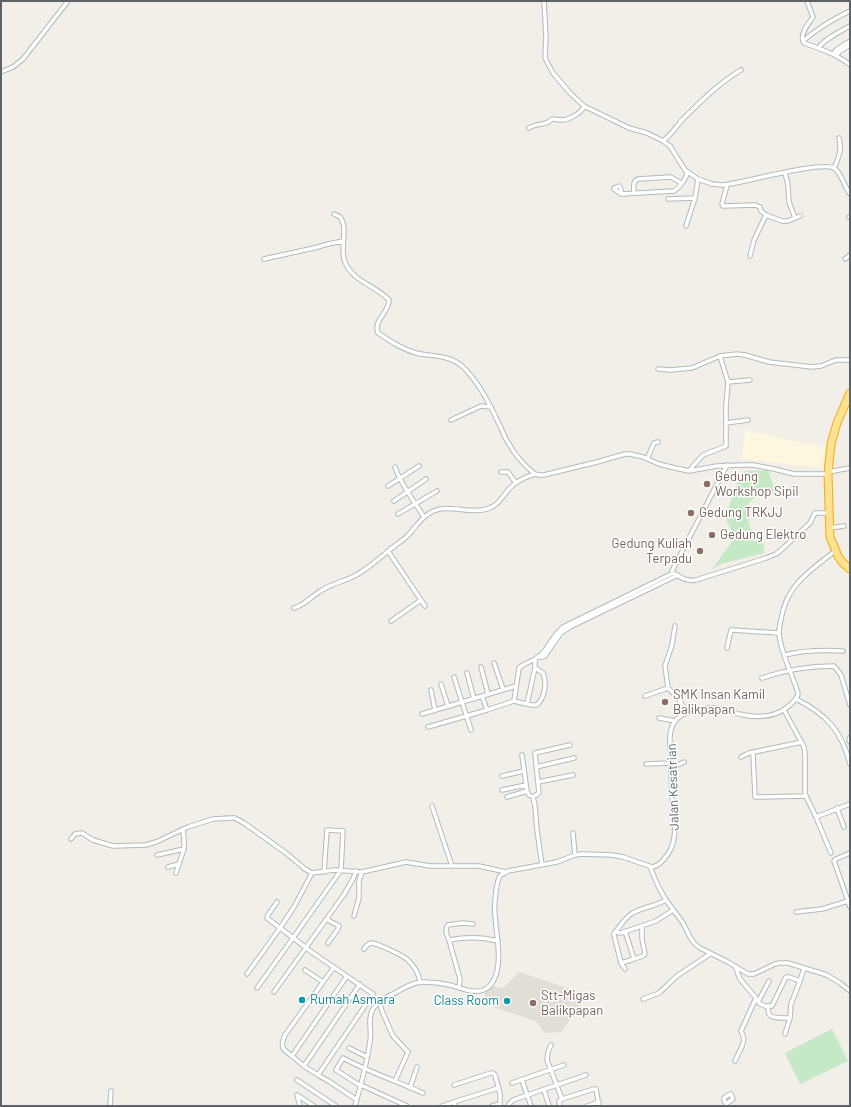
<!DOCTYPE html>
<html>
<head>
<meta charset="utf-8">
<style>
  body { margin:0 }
  #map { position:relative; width:851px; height:1107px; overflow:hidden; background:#f1efe8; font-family:Barlow,sans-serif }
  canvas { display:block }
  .frame { position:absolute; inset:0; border:2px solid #5f6368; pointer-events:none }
</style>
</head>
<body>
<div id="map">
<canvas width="851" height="1107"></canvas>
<div class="frame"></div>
</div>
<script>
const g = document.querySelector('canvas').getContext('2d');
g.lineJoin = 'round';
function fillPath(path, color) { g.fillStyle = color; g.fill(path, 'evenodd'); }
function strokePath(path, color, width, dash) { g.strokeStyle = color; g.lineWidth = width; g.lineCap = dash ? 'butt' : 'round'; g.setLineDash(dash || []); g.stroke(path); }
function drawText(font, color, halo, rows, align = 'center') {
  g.font = font + ' Barlow,sans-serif'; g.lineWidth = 3; g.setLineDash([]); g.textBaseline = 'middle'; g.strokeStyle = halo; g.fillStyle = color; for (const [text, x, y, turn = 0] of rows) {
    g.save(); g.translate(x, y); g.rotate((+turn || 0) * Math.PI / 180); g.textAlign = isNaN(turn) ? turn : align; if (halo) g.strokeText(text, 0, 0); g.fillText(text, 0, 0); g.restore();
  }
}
fillPath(new Path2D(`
  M745,430L826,448L823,468L742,459Z`), '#fef7e0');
fillPath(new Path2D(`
  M519,972L586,994L562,1032L545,1033L536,1021L493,1007L484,1002L485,991L493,986L503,988Z`), '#e1ded6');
fillPath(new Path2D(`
  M768,470L776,493C762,493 754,495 746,507L750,529L756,532L764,546V553L721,564L712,569L734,539V536L726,519C730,504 735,482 745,471Z
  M832,1029L848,1061L800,1084L785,1053Z`), '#c5e8c5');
const street = new Path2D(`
  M544,1L546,37L545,57L547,62L553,73L570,93L584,106L629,128L647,133L663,141L670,146L685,170L698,179L712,184L723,185C744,183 819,161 834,168C841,172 845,188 850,194
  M850,11C833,19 817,29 803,41L804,43C820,49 837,54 850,65
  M803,41C800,33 809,23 813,17L807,1
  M818,48C826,38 839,32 850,26
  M833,54L836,50L850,41
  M836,56L839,52L850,45
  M1,72L13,67L23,59L68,1
  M529,128C538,122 545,127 552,119C556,119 558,120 562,120C569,120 583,112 584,106
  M663,141C671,135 676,127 682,120C700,102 719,83 741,70
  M834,168C839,157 842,149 839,138
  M785,173L788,185L789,202L795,218
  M727,185L722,204L723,206L755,205L760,207L761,211L766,215L782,221H788L800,216
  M634,193C634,187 632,182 638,179L671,177L681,183
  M621,194C621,190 622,188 619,186L614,188V189L621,194L674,191C679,188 687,178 687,172
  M668,199L695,198
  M334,214L340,217C349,228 339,249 345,262C353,282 375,285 389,300C389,313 373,320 378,333C390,341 402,349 416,353C432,357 448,354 462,366C478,381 489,402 498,422C502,429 504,437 509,444C515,455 525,466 535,474L539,475H544L597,462L625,454H630L643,457L659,464L675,468L689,471L717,466L744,465H753L774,469L794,474H828
  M849,217H850
  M686,226L695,198L698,179
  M750,256L754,240L766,215
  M264,259L314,248L328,244L343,241
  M845,259L850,255
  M658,369L670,370L692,368L720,356L737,354L745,355L769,362L812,367L821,366L836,360H850
  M728,382L750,380
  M451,420L481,406L491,407
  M726,423L748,420
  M647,459L654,443L658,442
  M727,465L673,569L672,571L673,573C680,577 687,582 696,580L766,558L776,554L780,551L810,523L815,513H829
  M395,467C401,485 414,501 424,517
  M689,471L693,466L703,455L726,446V406L728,382L720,356
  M501,472H508L516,483
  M828,472L850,468
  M388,486L419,466
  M394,501L426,479
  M398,514L437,491
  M829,528L844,526
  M388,551L425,606
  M294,608C304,606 313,595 322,590C333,583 347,581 358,574C372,566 384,554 397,544C402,541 407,537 411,532C417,525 421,518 430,513C446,502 468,515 487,509C499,505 501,498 509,489C516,481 525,477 535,474
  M391,621L421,600
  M727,648L731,630L779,633
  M785,655C804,650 823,650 843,651
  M538,657H542L545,656L561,633L570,627L678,575
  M494,663L503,689
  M481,667L488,694
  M467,673L474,699
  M454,677L471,730
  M762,678C785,670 809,666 834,666L841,675L850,705
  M441,684L448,706
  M668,688L665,666L672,645L675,626
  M431,690L435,710
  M482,696L487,710L514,701L531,705H537C545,697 547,683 543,673L535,668
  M645,696L668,688L677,697L688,713
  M796,699C826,714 842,731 850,764
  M514,701L519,668L523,665L535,659L543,653L556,634L563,627L673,573
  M527,704L535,668V659
  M784,710L804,747L805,755V794L816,817L831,853
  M422,714L516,686
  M659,718L675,721
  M428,727L487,710
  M850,737L849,740L850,742
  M753,753L755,797H759L806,796
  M522,755L527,791L529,795L533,797
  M741,757L749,753L802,742
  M646,764L671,763
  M536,767L574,758
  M671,768L684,762
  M502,776L524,771
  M538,782L573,775
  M502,790L526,785
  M507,797L527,791
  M432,806L452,866
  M837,808L844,827
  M816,817L850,804
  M573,833L575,855
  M71,839L75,834L82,833L93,840L113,846L146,845L156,842L188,827L213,819L231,818H235L244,823L286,853L305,869L312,873L334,870L362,872L406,862L430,866H479L506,872
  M850,853L836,859L834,861L848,901L850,900
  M157,855L184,849V839L183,829
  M542,865L537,830L535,806L533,797L539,793L535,753L570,745
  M168,867L179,864L184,849
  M650,867L659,888L666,900L683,923L690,937L694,943L700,948L728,962L748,974H754L775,964L780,963H788L827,975L840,983L850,991
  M176,873L179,864
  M666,900C656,906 643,907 633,913C626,916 621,925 616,931L619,933H621L656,921L673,910
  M277,902L268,915L267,918L313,953L373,994L318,1075L304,1066
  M796,912L822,909L848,901L850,907
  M354,916L359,898V881L362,872
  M326,919L339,926L338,929L328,943
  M616,931L614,933V935L621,963L625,969
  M449,940C447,935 444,930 448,925L462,923L473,924
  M364,949C366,946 367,944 371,943C377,943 404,956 408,960C414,966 419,974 420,982
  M634,959L643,956L645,954L642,939V926
  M621,963L634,959L625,931
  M735,966L740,979L756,998L741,1031C748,1041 739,1051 735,1061
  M305,970L323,982
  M247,974L280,928L294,907L312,873
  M347,976L292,1056L304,1066L360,984
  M257,988L293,938L341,870L343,831L327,830L324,872
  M459,988L460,979L449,940C464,937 483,937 498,941
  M274,992L343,896L353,879L356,871
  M756,998L760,1004L768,1007C768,1009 768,1012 769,1014C771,1019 785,1018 790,1018L785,1034
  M643,999L659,993L677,976L710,954
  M379,1001L382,1011L393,1036L408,1052L395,1081
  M758,1002L769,981
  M766,1006H772L786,977H789L800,981L804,968
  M790,1018L791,1004L800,981
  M551,1045L548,1052L547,1060L562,1099
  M349,1048L367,1057
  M292,1056C282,1049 280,1047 285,1035L334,967
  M318,1075L330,1082L357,1100
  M297,1080L336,1106
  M522,1080L531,1106
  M512,1083L564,1065
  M361,1085L407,1106
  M454,1085L491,1073H493L495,1075L500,1093V1104
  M361,1086L336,1070L343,1058C369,1072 396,1081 423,1093
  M410,1088L417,1067
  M544,1090L549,1106
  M297,1095L314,1106
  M297,1095L300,1106
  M454,1102L498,1088
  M726,1104L733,1099L731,1094L728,1095L724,1098V1100L727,1106
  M110,1106L111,1091
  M355,1106C361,1085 367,1063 370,1041C372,1029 367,1019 373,1009C378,1000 387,997 395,993C404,988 413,982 423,982C432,982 441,983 450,985C463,989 482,998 492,983C504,966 496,935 495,915C494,907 495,899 496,891C497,886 497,881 500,876C502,874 505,873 508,871L557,862L575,855L582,854L612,855L623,857L652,867C657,866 661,863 664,859C681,841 673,817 672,795C671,782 671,769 671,756C670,745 668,732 674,723C681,710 708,706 721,709C727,710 733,712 739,714C756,718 776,718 790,705C794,701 798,698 798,693C792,673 781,654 779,634C779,629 780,624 781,619C787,584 810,571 835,551
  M442,1106L454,1102L455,1106
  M492,1106L500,1104V1106
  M509,1106V1104L513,1100L586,1075
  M560,1106L559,1101L562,1099L594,1089H596L599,1106
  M587,1106L599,1102`);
const highway = new Path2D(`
  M850,393L837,423L831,444L828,474L830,537L838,556L842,562L850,569`);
strokePath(street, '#b5b8bc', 5.5);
strokePath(highway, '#f9ab00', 9);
strokePath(street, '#fff', 3.5);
strokePath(highway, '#fde293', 7);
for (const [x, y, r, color] of [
  [707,484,4,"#8d6e63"],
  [691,513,4,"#8d6e63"],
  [712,535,4,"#8d6e63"],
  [700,551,4,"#8d6e63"],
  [665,702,4,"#8d6e63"],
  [302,1000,4,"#0f9aa8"],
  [507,1001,4,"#0f9aa8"],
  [533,1003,4,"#8d6e63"]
]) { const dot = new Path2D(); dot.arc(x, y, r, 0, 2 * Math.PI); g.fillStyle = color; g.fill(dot); strokePath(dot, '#fff', 1.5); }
drawText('13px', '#785e54', '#fff', [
  ["Gedung",715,477],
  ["Workshop Sipil",715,492],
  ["Gedung TRKJJ",699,513],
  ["Gedung Elektro",720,535],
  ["Gedung Kuliah",692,544,"right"],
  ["Terpadu",692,559,"right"],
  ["SMK Insan Kamil",673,695],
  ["Balikpapan",673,710],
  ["Stt-Migas",541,996],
  ["Balikpapan",541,1011]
], 'left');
drawText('13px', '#5f6368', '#fff', [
  ["Jalan Kesatrian",673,787,-92]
]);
drawText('13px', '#0d838f', '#fff', [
  ["Rumah Asmara",310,1000],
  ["Class Room",499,1001,"right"]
], 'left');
</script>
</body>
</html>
